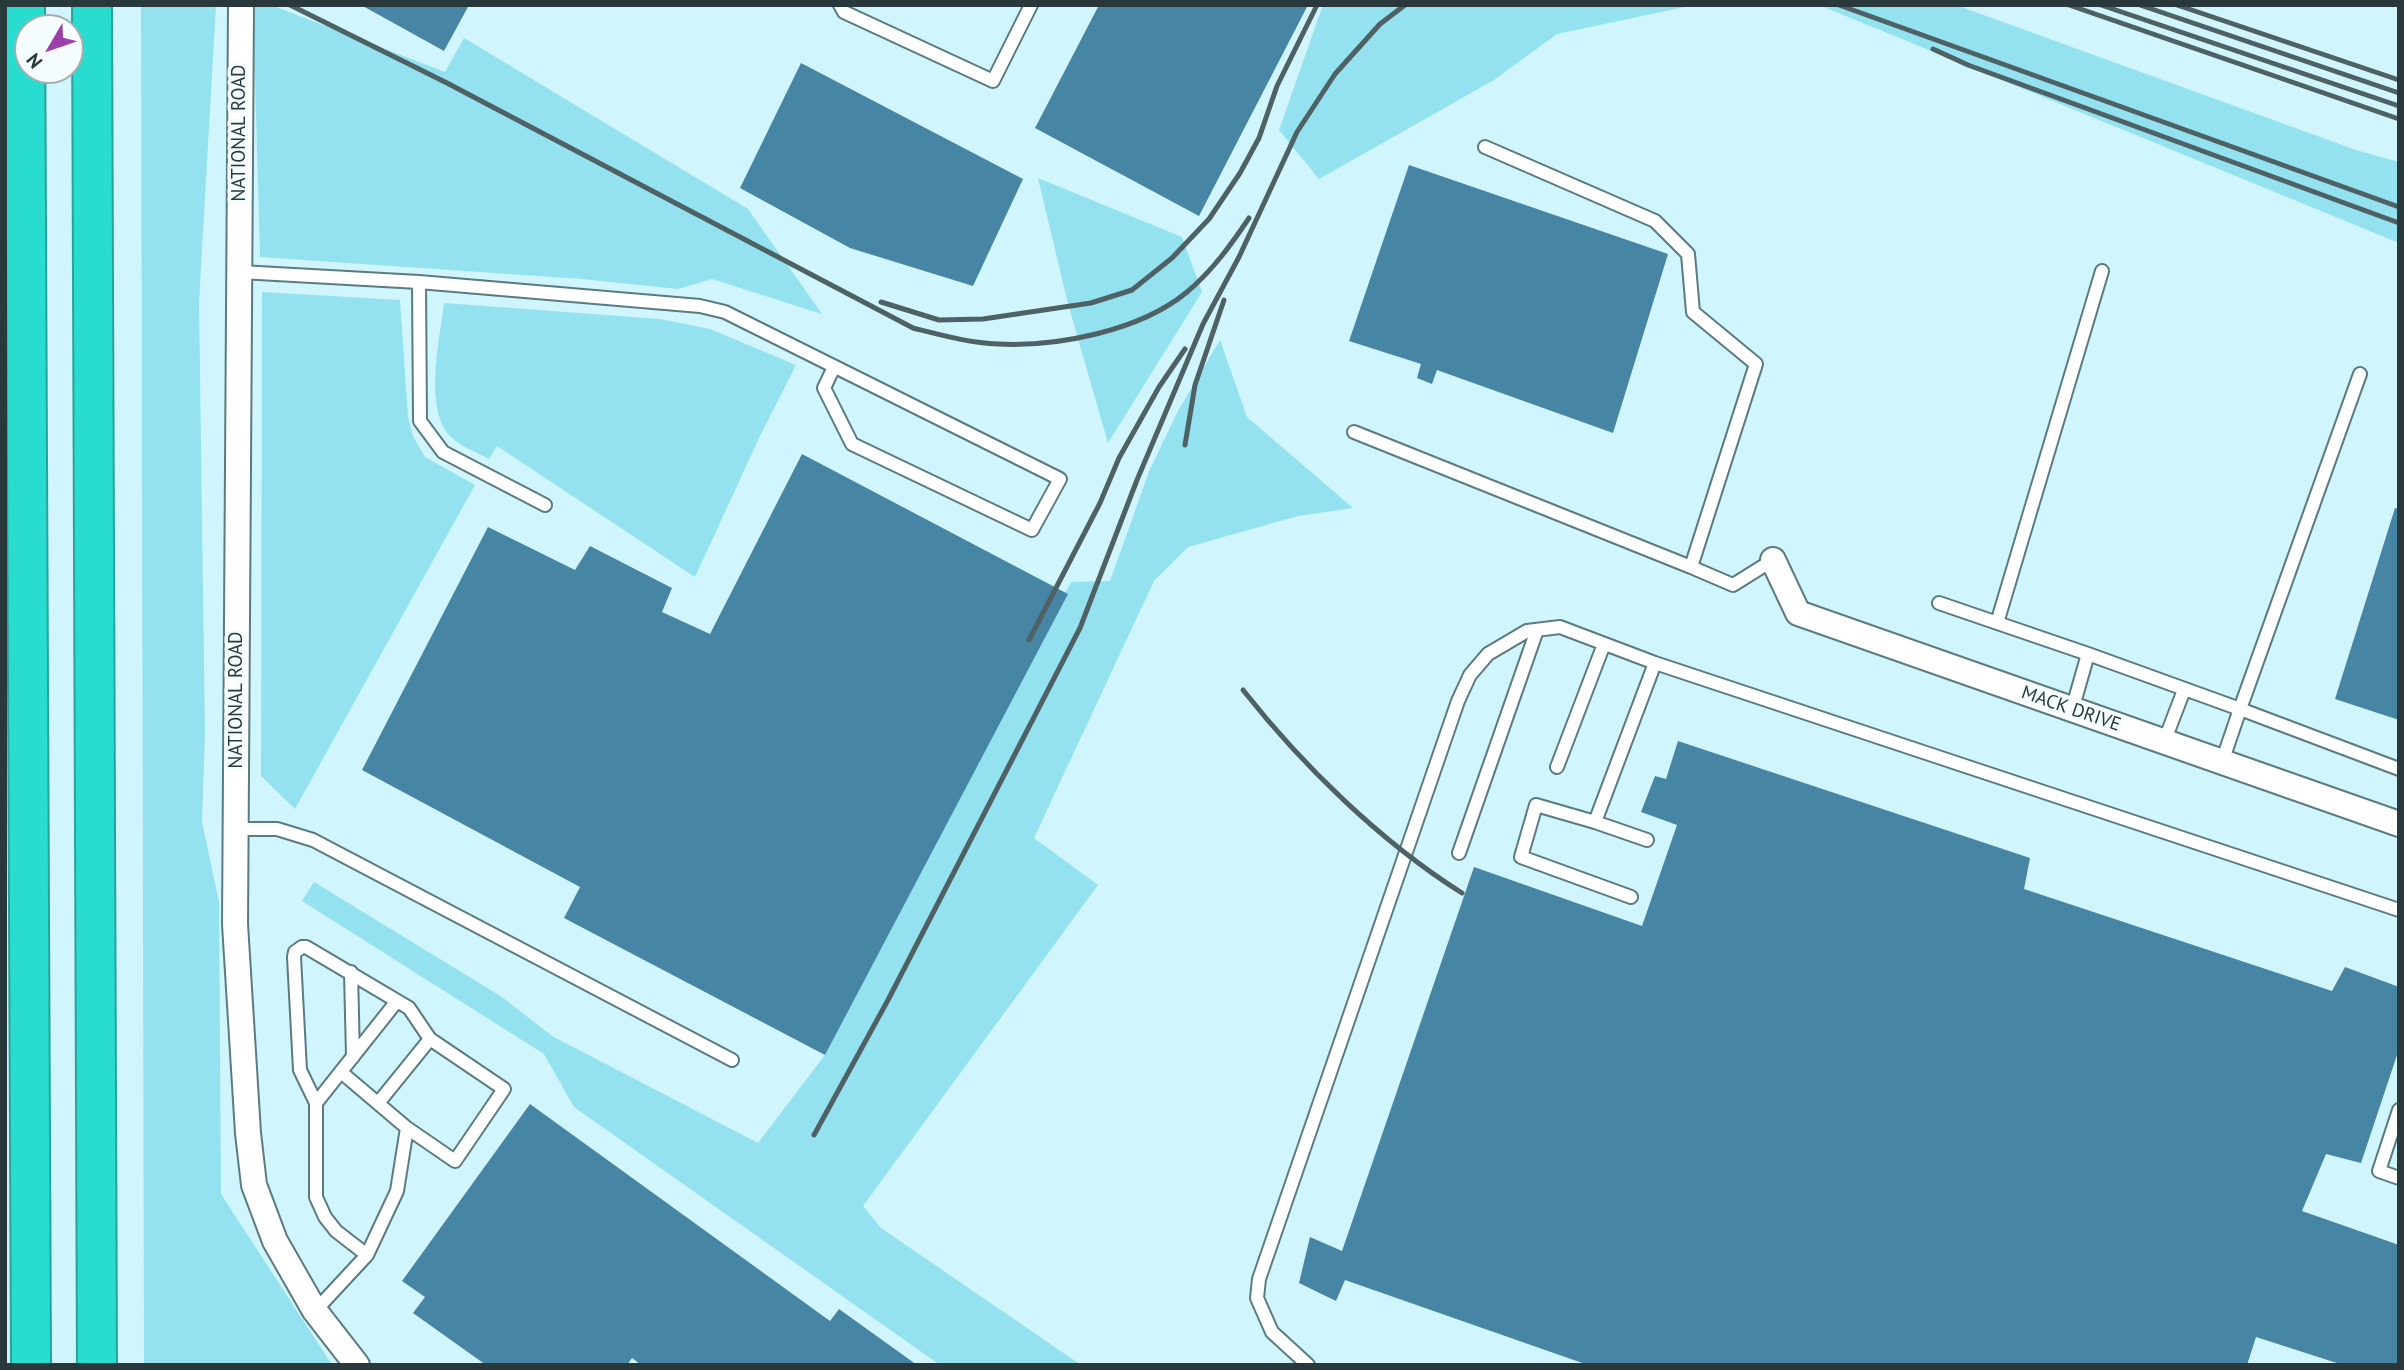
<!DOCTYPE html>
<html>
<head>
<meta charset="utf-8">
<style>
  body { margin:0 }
  #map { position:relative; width:2404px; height:1370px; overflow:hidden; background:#d1f5fc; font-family:"PT Sans",sans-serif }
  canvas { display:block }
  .frame { position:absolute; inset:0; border:7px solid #29383a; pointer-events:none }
  .north { position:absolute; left:14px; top:14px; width:70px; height:70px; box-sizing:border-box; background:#f5fcfe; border:2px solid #a3aeb0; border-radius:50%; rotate:231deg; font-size:19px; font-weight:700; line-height:28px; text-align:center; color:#29383a }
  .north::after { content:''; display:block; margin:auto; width:24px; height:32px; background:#9c3fa8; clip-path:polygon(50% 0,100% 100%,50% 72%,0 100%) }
</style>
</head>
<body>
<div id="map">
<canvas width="2404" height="1370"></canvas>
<div class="frame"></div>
<div class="north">N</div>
</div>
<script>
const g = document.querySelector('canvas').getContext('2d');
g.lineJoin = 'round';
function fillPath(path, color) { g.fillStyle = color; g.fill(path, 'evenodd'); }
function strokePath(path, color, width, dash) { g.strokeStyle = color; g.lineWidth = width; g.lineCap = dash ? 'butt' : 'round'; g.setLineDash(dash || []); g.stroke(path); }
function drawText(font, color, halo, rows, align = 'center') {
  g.font = font + ' "PT Sans",sans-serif'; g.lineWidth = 7; g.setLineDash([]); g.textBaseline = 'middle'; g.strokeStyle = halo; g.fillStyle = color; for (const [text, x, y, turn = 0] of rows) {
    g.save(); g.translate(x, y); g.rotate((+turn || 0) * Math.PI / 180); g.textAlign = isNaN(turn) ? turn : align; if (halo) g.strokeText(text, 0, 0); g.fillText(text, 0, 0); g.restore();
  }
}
fillPath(new Path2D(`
  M141,5H216L199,302L205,734L202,822L219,902L221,1194L332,1365H144Z
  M253,5H271L445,72L464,38L748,209L822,314L712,279L678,289L582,279L260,257Z
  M1323,5H1694L1557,34L1494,80L1319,179L1279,130Z
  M1819,5H1956L2356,150L2399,162V243Z
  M1038,178L1182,237L1202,292L1108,443L1068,304Z
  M262,292L400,300L408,417L413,436L425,457L475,485L295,809L261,776Z
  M444,303L660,319L710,329L796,365L761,434L695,577L497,446L489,459C478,453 460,446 451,437C423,409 440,339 444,303Z
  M1220,340L1247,417L1353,508L1298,516L1188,547L1154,581L1034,838L1098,885L863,1206L881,1228L1081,1365H940L574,1107L544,1054L302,901L314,882L502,997L552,1036L758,1143L825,1055L1071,582L1110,581L1150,469L1178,411Z`), '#94e1ef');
fillPath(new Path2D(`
  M361,5H469L444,51Z
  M1099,5H1308L1199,216L1035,128Z
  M801,63L1023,179L973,286L850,248L740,188Z
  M1409,165L1668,254L1613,433L1437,370L1432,384L1417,378L1421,364L1349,341Z
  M802,454L1068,594L825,1055L564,918L580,887L362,770L488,527L575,570L590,546L672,588L662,612L710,634Z
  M2395,508L2399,509V720L2335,699Z
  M1678,741L2030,858L2024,889L2332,991L2345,967L2399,987V1049L2361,1163L2326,1154L2302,1211L2399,1245V1365H2343L2256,1337L2247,1365H1588L1345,1280L1336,1301L1299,1283L1310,1237L1342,1251L1474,867L1642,926L1677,825L1641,812L1655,776L1666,779Z
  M530,1104L830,1321L839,1309L917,1365H641L632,1358L627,1365H486L413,1313L425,1297L402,1281Z`), '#4785a5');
const service = new Path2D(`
  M840,5L844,12L993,81L1031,5
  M1485,147L1655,221L1688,254L1693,312L1756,364L1691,567L1733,585L1773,560
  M240,272L419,282L700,306L725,312L1060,479L1032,530L852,444L824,388L834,367
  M419,282L420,421L443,452L545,505
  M1354,432L1691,567
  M1939,603L2088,654
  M1997,623L2102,271
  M2072,710L2088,654L2240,709L2360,374
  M2164,742L2184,690
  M2222,762L2240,709L2399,769
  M1557,767L1604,644
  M1595,822L1647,840
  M235,829H277L313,840L732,1060
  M1459,853L1537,630
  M1631,897L1521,857L1536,805L1595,822L1655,663
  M351,972L353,1057
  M341,1072L407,1128
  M379,1102L430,1039
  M316,1103L397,1001
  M2399,1110L2379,1171L2399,1178
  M315,1311L367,1255L336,1231L325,1217L316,1197V1103L300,1070L294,957L295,952L302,947H306L409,1008L430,1039L504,1089L455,1161L407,1128L397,1191L367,1255
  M1308,1365L1272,1332L1257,1298L1259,1279L1458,701L1470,675L1488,654L1527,631L1560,627L1655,663L2399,910`);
const minor = new Path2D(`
  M241,5L235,924L248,1133L254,1185L275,1241L315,1311L357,1365
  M1773,560L1798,613L2399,824`);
const motorway = new Path2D(`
  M25,5L31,1365
  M92,5L97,1365`);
strokePath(service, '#5a7b81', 16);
strokePath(minor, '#5a7b81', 28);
strokePath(motorway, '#28a39c', 42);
strokePath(service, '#fff', 12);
strokePath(minor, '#fff', 24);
strokePath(motorway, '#28dcd0', 38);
strokePath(new Path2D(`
  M290,5L447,83L913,328C941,335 970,343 998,344C1057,347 1140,331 1187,292C1212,271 1231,245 1249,218
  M1839,5L2399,207
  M2069,5L2399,119
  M2101,5L2399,106
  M2140,5L2399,93
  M2177,5L2399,80
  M1933,49L1968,65L2399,223
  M881,302L939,320L983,319L1091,303L1132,290L1172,258L1209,219L1240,173L1259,138L1277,86L1317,5
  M1185,445L1195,385L1224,300
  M1029,640L1100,503L1119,458L1159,387L1185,349
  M1243,690C1303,766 1381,842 1462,893
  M814,1135L888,1000L1080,628L1137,480L1203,324L1239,257L1297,132L1335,74L1380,24L1405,5`), '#4e6164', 5);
drawText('19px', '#29383a', '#f5fcfe', [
  ["NATIONAL ROAD",240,133,-90],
  ["NATIONAL ROAD",237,700,-90],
  ["MACK DRIVE",2071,709,19]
]);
</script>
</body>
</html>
